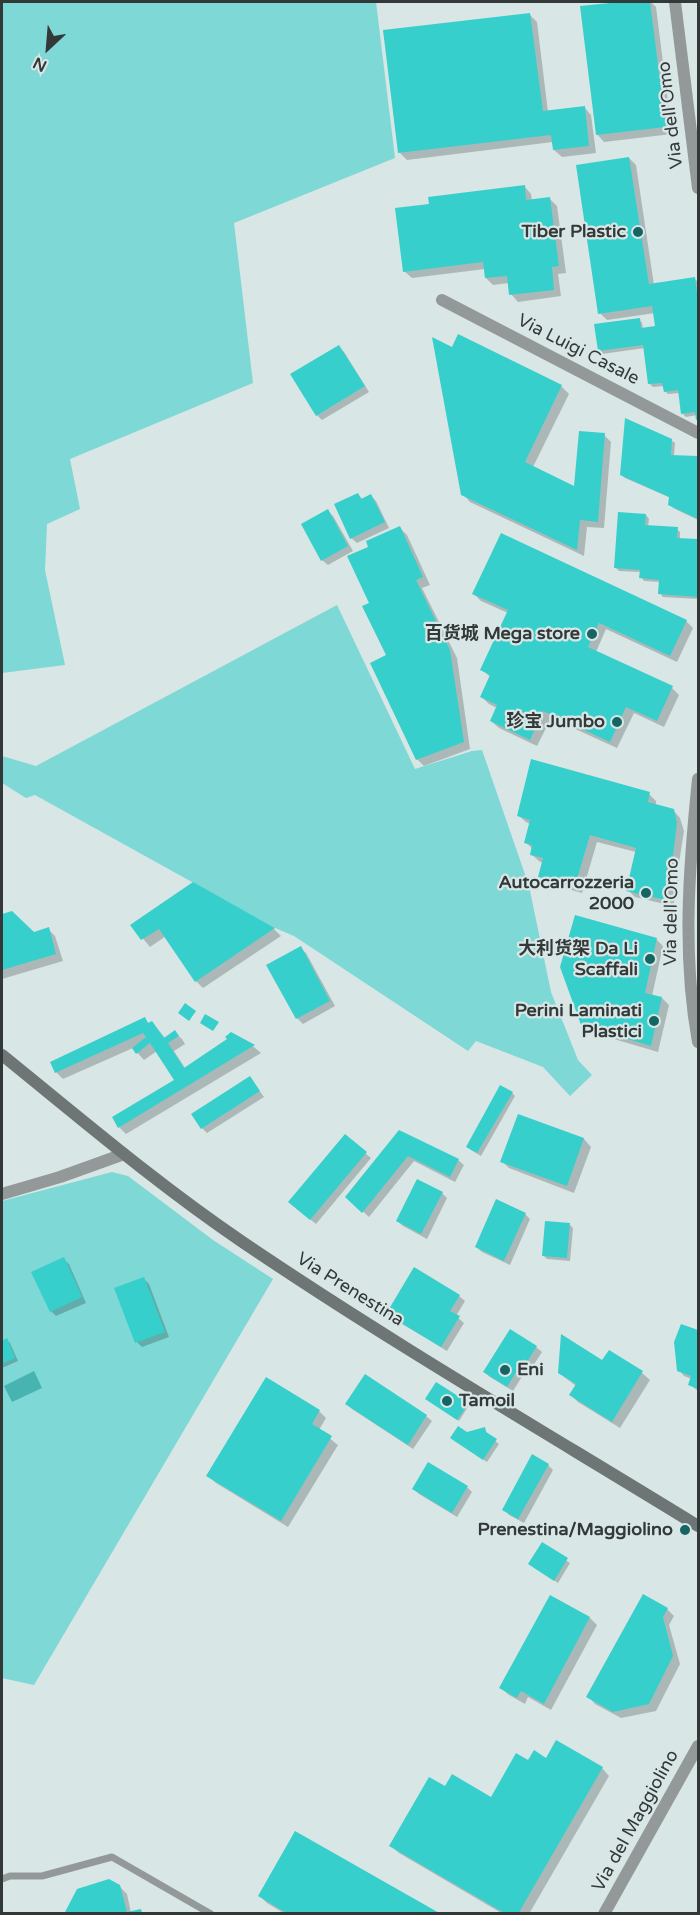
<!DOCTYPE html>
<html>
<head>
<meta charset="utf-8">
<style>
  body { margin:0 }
  #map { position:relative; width:700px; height:1915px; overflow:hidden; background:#d8e6e5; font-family:"Varela Round",sans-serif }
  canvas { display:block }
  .frame { position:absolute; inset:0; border:3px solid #333939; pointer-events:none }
  .north { position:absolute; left:18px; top:18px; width:60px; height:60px; -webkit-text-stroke:4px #d8e6e5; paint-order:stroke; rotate:206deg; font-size:16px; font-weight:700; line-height:24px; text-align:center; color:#333939 }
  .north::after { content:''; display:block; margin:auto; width:21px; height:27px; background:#333939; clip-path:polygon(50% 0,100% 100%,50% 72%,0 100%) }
</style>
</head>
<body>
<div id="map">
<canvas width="700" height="1915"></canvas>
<div class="frame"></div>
<div class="north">N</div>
</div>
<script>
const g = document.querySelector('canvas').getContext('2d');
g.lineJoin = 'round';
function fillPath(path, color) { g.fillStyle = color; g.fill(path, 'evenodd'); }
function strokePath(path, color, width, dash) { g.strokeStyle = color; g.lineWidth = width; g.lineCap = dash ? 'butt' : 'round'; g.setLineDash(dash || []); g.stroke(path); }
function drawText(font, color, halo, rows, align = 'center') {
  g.font = font + ' "Varela Round","Noto Sans SC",sans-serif'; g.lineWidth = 4.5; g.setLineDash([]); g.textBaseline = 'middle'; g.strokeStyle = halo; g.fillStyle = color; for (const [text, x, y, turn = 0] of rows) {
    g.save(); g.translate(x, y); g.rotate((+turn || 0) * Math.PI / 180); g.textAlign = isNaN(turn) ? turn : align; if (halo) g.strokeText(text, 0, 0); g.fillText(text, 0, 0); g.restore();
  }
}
fillPath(new Path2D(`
  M2,2H376L395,158L234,223L253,383L70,459L80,509L47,524L45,570L65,665L2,673Z
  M337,605L415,769L472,751L482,750L529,886L551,992L578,1060L592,1075L570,1096L543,1067L476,1041L468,1051L294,936L275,928L35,795L26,798L2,783V756L36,766Z
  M112,1172L128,1176L213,1240L273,1279L34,1685L2,1678V1201Z`), '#7ed8d5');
fillPath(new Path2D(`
  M34,1371L42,1388L12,1402L4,1386Z`), '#48b4b1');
fillPath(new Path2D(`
  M632,2H651L656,7L672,134L604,142L597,134L581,8Z
  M530,15L537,22L548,112L584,107L591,115L596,153L562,157L554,150L553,142L407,160L400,153Z
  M629,158L636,165L654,285L695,279L698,282V420L697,415L686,417L683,414L680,393L668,394L665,391L664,386L653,387L650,384L645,348L602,354L599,350L639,319L642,323L643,329L658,327L655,313L607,320L600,313Z
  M524,186L531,194L532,201L550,199L557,206L566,273L558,274L561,296L518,302L511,294L509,283L493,285L486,278L485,269L412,278L404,271L430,205Z
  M459,336L562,387L569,394L533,467L575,488L604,435L611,442L604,528L587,527L584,556L470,502L463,494L453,349Z
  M339,347L344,352L369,392L322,420L317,415Z
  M671,440L675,443L674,456L698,458V520L673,508L670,504L671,498L625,478L622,475Z
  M358,494L363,500L371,496L376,501L389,528L357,543L351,538Z
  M327,510L333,516L353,551L328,565L322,560Z
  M646,515L649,519L648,527L677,529L680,532V539L698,541V599L663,597L660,593V582L644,581L641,577V572L619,571L615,567Z
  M400,528L407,535L430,585L422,588L457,658L470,749L424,766L417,759L371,604Z
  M474,594L686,621L693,628L677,662L606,629L596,652L672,688L679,695L664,727L634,713L617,748L551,718L537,746L499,728L491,721L497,708L489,704L482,697L491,678L482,669L508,613L481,601Z
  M649,794L656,801V806L673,810L680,818L684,831L679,863L675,876L679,881L673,906L635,897L628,890L636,852L597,842L582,893L547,883L540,876L543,863L539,861L531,854L533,849L525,842L530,824L526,822L518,815Z
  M193,884L274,929L281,936L203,988L196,981L166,936L150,947L132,925Z
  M11,912L33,933L48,929L55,936L63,961L2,979V915Z
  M656,939L663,946L652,996L662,998L669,1005L658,1052L590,1032L582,1024Z
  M300,948L306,953L335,1006L303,1024L297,1018L268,965Z
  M145,1019L149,1024L152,1022L165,1038L174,1032L182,1039L185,1044L174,1051L185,1068L229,1040L232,1034L254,1047L261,1053L126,1134L119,1127L176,1080L157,1051L144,1060L133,1048L63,1079L56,1072Z
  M250,1078L264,1097L207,1133L202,1128Z
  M512,1093L515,1096L481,1156L471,1150L468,1147Z
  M519,1115L584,1139L591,1147L574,1193L509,1168L502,1161Z
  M399,1132L458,1160L464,1165L455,1182L414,1161L369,1217L347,1197Z
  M365,1153L371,1158L316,1224L296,1208Z
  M442,1193L447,1198L427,1239L403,1226L397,1221Z
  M525,1214L530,1219L510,1265L482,1252L476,1247Z
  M570,1225L573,1228L570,1261L547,1259L543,1255Z
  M63,1259L69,1264L86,1303L56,1316L51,1311Z
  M415,1269L459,1296L465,1301L456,1316L464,1323L447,1351L394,1319L388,1313Z
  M143,1278L149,1284L169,1337L142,1347L137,1342Z
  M682,1326L698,1332V1391L689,1384L692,1379L684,1376L679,1370Z
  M7,1340L10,1343L18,1361L2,1368V1343Z
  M536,1347L542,1352L533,1366L530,1364L513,1391L490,1377L485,1372Z
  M609,1352L642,1373L650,1380L620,1428L578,1402L571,1395L576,1386L559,1373L603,1362Z
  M428,1400L468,1404L469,1405L459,1421Z
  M347,1404L426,1416L432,1421L413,1449L352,1409Z
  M319,1411L326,1418L319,1430L338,1445L288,1527L216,1483L208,1476Z
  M484,1428L489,1436L499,1444L487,1462L455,1441L467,1433Z
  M548,1465L553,1470L524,1523L509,1515L504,1509Z
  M467,1487L472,1492L457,1517L419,1494L414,1489Z
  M542,1544L570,1563L558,1583L530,1564Z
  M550,1597L590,1618L597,1625L551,1710L528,1697L525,1704L509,1695L501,1688Z
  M667,1609L674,1616L669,1625L680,1664L656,1711L621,1718L595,1704L588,1696Z
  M547,1760L602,1768L609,1776L529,1914H503L399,1853L391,1846L446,1788L492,1799L529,1762Z
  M119,1886L127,1894L131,1913L140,1910L144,1914H66Z
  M260,1896L438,1914H285L267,1903Z`), '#0003');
fillPath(new Path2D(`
  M620,2H650L666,127L596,135L580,6Z
  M530,13L543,111L585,106L589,146L553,150L551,135L398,153L383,30Z
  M629,157L649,284L695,277L698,301V419L696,420L695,412L681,414L678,390L664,392L662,383L648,384L643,345L598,351L594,324L640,318L641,328L655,326L652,306L598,314L576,165Z
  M525,185L526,200L550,197L559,266L552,267L554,290L509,295L507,276L485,278L483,262L403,272L395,208L429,204L428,197Z
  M458,334L562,385L525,462L574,486L579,431L605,433L598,522L580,520L577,550L461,495L432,337L452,347Z
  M339,345L365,386L316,416L290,374Z
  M625,418L672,439L671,455L698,456V519L668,505L669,497L620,475Z
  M358,493L361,499L371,494L385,522L350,539L334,504Z
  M328,509L348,546L321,561L301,524Z
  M618,512L646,514L645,525L678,527L677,538L698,539V597L658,594L659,580L639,578L640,570L614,568Z
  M400,526L423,577L416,580L450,650L464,742L416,760L370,663L386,655L362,606L369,603L347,556L368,547L366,541Z
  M501,533L687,620L670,656L599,623L588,647L673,686L657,721L626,707L610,742L543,711L530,740L490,721L497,705L480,697L490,675L480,670L508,610L472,594Z
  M531,759L650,792L648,802L674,809L677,823L673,855L667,871L673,872L666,900L626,891L636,848L590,835L575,886L538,877L543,858L530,855L532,845L524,843L530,820L517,816Z
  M193,882L275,928L195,982L159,929L141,940L130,925Z
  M12,911L34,932L49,927L56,954L2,970V914Z
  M575,915L657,938L645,993L662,997L651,1046L581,1025L560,967Z
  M301,946L330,1001L296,1019L266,965Z
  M185,1003L196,1011L189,1021L178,1013Z
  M205,1014L219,1022L213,1031L200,1023Z
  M145,1017L148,1023L152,1021L164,1038L175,1030L179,1036L168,1043L184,1068L227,1039L225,1037L231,1032L255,1045L118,1128L112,1117L174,1080L150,1043L136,1054L132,1048L146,1037L143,1033L55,1073L50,1062Z
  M250,1076L260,1091L201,1129L191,1114Z
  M500,1085L513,1092L477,1153L466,1147Z
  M518,1114L584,1138L567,1186L500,1162Z
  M399,1130L459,1159L450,1177L408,1156L362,1213L345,1197Z
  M345,1134L367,1152L310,1220L288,1202Z
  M417,1179L443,1192L421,1234L396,1221Z
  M496,1199L526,1213L504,1261L475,1247Z
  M545,1221L570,1223L567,1258L542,1256Z
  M64,1257L82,1297L50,1312L31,1272Z
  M414,1267L460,1295L450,1311L460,1316L441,1347L386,1314Z
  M144,1277L165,1332L135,1343L114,1288Z
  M681,1324L698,1330V1389L688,1385L691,1376L677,1371L674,1342Z
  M510,1329L537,1346L527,1362L524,1359L507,1387L483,1372Z
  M561,1334L602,1360L609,1350L643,1371L612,1422L569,1395L576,1384L558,1373Z
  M7,1338L15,1358L2,1364V1341Z
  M365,1374L427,1415L408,1445L345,1404Z
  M266,1377L320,1410L312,1424L332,1436L281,1521L206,1476Z
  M436,1382L469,1403L457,1420L425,1399Z
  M458,1426L467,1432L485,1427L486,1432L497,1439L483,1460L450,1438Z
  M532,1454L549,1464L518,1519L502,1510Z
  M428,1462L468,1486L452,1513L412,1489Z
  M542,1542L568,1558L554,1581L528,1564Z
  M643,1594L668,1608L663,1617L673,1656L649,1704L613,1712L586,1697Z
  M550,1595L590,1617L544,1704L521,1691L517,1698L499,1688Z
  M556,1740L603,1767L518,1914H506L389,1846L429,1777L445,1786L452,1774L491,1797L516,1753L528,1760L534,1750L546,1758Z
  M295,1831L441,1914H288L258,1896Z
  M109,1879L120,1885L127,1912L141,1909L142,1914H64L77,1889Z`), '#36cfcb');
strokePath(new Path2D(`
  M2,1879L10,1876H42L112,1857L211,1914`), '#939998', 7);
strokePath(new Path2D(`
  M675,2L698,188
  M442,300L698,433
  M698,779C689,867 682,954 698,1042
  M2,1194L60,1177L124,1154
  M604,1914L698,1746`), '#939998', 12);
strokePath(new Path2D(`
  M2,1055C80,1118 157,1184 241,1241C390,1342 545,1432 698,1526`), '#6d7575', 12);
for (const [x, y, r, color] of [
  [638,232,6,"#166463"],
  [592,634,6,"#166463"],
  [617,722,6,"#166463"],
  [646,893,6,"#166463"],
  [650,959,6,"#166463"],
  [654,1021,6,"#166463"],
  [505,1370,6,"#166463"],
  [447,1401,6,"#166463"],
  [685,1530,6,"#166463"]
]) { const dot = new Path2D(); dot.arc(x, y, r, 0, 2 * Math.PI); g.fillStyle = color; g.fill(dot); strokePath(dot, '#d8e6e5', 2); }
drawText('18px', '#333939', '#d8e6e5', [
  ["Via dell'Omo",671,115,-97],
  ["Via Luigi Casale",578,350,27],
  ["Via dell'Omo",672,912,-89],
  ["Via Prenestina",350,1290,32],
  ["Via del Maggiolino",636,1821,-61]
]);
drawText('bold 18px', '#333939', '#d8e6e5', [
  ["Tiber Plastic",626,232],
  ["百货城 Mega store",580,634],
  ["珍宝 Jumbo",605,722],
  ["Autocarrozzeria",634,883],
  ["2000",634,904],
  ["大利货架 Da Li",638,949],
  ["Scaffali",638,970],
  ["Perini Laminati",642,1011],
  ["Plastici",642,1032],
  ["Eni",517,1370,"left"],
  ["Tamoil",459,1401,"left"],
  ["Prenestina/Maggiolino",673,1530]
], 'right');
</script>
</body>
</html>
